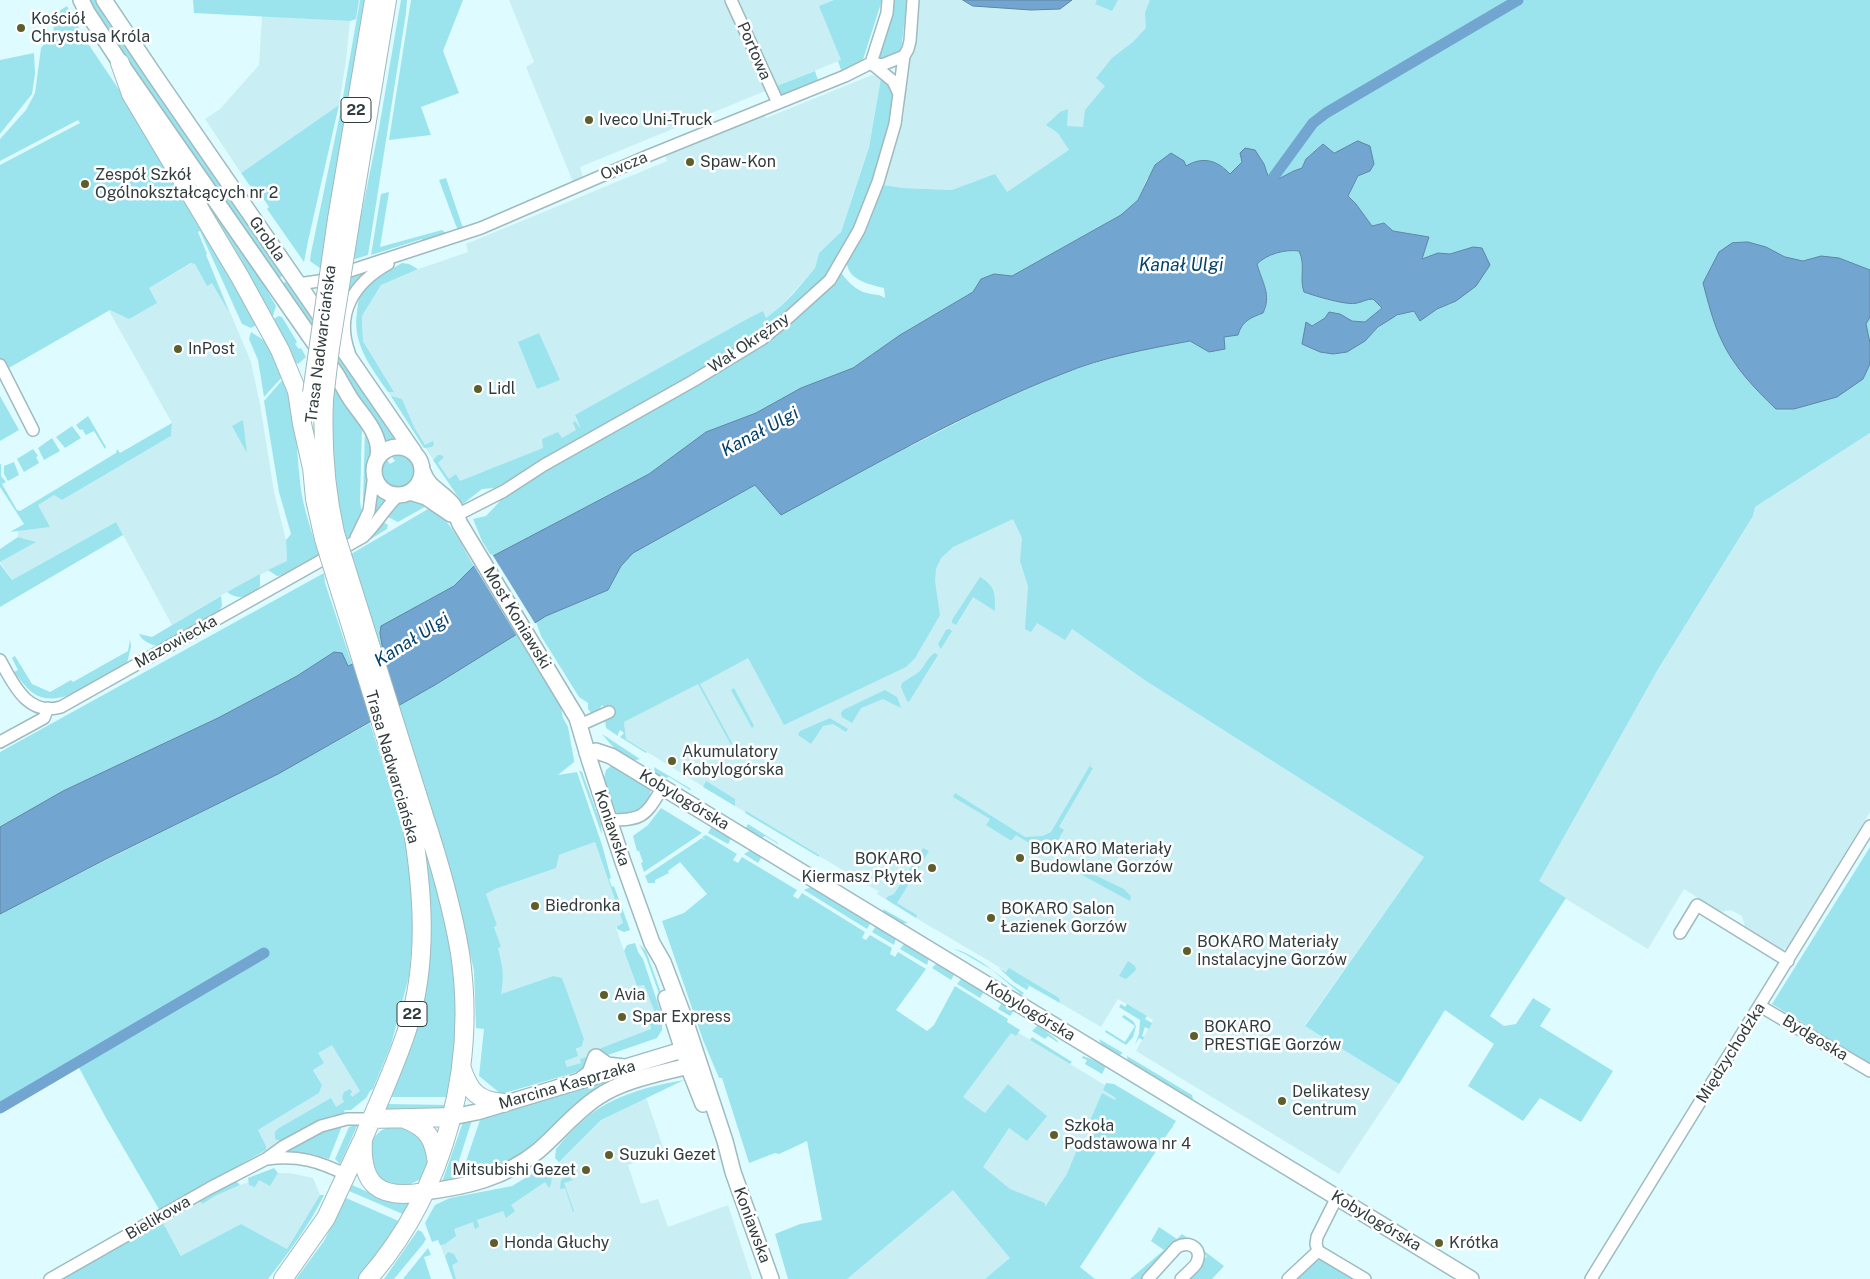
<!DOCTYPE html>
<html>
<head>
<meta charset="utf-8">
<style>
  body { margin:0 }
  canvas { display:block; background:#defbff }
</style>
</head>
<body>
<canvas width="1870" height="1279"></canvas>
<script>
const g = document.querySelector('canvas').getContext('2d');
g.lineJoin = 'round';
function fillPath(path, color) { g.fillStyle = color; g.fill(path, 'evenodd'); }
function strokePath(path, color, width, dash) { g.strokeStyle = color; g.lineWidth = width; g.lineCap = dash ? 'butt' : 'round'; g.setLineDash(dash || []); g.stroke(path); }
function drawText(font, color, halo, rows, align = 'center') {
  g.font = font + ' "Public Sans",sans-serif'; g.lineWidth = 5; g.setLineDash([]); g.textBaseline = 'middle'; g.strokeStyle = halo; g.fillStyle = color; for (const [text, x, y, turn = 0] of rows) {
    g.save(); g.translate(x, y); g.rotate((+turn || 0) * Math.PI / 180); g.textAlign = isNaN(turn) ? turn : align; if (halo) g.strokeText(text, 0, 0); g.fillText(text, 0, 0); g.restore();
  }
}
fillPath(new Path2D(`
  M509,0H834L820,6L841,60L580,167L583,178L573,182L526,67L534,62Z
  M914,0H963L1060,9L1072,0H1166V10L1027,214L952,190L903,188L883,185L904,114L908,49Z
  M262,16L350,21L346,60L339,105L241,173L205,119L220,109L259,65Z
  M872,75L881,78L869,146L841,232L819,253L815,268L781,306L766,318L747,319L575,416L583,432L454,491L388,392H394L363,341L362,316L381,285L401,275L468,252L466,244L667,161L665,155L765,115L766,118Z
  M206,255L251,362L260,404L274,492L286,540L287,561L227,592L172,625L116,522L12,580L0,562L35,542L18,537V531L21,530L37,505L54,495L62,500L171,436L172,423L109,311Z
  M1870,433V812L1787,948L1780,951L1745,927L1742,916L1731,910L1720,912L1684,889L1648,949L1530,877L1753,516L1755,507Z
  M1038,498L1065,624L1146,681L1424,857L1305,1025L1399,1084L1339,1174L1136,1051L1153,1020L1118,999L1101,1027L916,918L877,894L879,891L876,890L735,806L626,739L624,722Z
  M595,842L623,923L618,925L616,928L624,951L637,986L644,985L655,1013L648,1017L651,1030L601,1048L599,1051L581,1063L567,1067L565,1061L583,1044L584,1039L553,976L501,994L503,983L501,959L498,948L500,946L494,926L497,925L486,894L559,855Z
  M280,938L365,1093L266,1150V1146L258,1130L319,1093L322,1085L248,956Z
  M986,1013L1174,1127L985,1279H847L952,1190L906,1135Z
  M646,1097L665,1153L628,1165L641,1204L658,1199L668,1227L728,1205L752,1279H453L438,1239L449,1211L546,1175L548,1171L559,1162L601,1120Z
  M278,1173H289L313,1178L320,1195L287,1249L241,1224L182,1257L162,1221L199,1201L204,1204L215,1196L240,1185Z`), '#c9eff4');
fillPath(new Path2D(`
  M90,0H97L132,56L284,275L279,278L145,87Z
  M193,0H359L356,19L350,21L194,13Z
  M360,0H368L321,269L310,261L311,253L340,114Z
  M401,0H407L406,13L368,255L352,260L379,128Z
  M411,0H463L443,51L459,93L421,107L431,135L389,140Z
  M834,0H882L861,66L842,73L838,61L841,60L819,6Z
  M888,0H907L901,51L898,55L871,63Z
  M1097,0H1118L1112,11L1095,4Z
  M1150,0H1870V433L1755,507L1753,516L1657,671L1539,881L1566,898L1490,1016L1504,1026L1516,1024L1533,998L1551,1009L1540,1026L1613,1071L1581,1122L1540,1098L1523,1121L1468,1086L1494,1044L1445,1010L1399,1084L1305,1026L1424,857L1146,681L1072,629L1065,640L1037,623L1031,632L1025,629L1028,586L1020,561L1022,538L1013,519L953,547L941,558L936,569L935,581L940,615L915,658L906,667L784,725L748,658L700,684L732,743L731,745L698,684L624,722L626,739L647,752L646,753L620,737L624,733L620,730L618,734V736L606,728L605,719L612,715L602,705L598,712L593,715L588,709V703L579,697L541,636L536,622L546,616L608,590L621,566L632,553L755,485L911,446L989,406L1063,373L1132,351L1190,341L1209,352L1224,337L1240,327L1248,318L1263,313C1272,295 1262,282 1257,264C1267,254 1286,249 1300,251L1303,260L1302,278L1366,299H1373L1382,308L1365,322L1325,318L1311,326L1302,344L1365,341C1381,324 1390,316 1414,311L1420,321L1437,309L1456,301L1473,247L1450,254L1438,253L1422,260L1428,237L1393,231L1384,223L1372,226L1356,204L1348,196L1359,176L1370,171L1374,164L1370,146L1334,153L1323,144L1306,159L1302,168C1290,171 1282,179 1270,182L1264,164L1242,162L1230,174L1223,167L1186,166L1184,161L1171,154L1147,179L1138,200L1121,215L1012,276L994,274L981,279L973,292L900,335L853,368L801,388L756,413L706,432L649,474L492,557L482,541L473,519L486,516L501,500L526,481L777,333L817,300L841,272C845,279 854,288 861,291C869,295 878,293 885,298L884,288C867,284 844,279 847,257L870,221L883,185L903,188L952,190L995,174L1007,192L1069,150L1058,133L1046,125L1060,112L1068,109L1067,126L1083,127L1085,110L1105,86L1096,78L1112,58L1133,42L1146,28L1145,13Z
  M67,6L85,39L134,112L258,324L251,328L242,324L200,231L198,232L207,254L206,255L229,312L212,283L207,286L195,264L191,263L149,288L157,303L129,319L110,310L0,373V165L80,123L78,120L0,161V139L26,110L35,93L41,48L53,32L56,13Z
  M34,53L35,74L32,94L0,134V60Z
  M815,71L819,83L777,99L772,88Z
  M881,78L896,93L895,124L858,227L830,272L799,306L775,325L587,438L495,488L482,489L463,504L433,460L438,455H441L444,457L438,463L449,479L456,474L460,481L543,448L542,439L558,432L562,438L576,430L573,423L575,421L581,429L575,415L747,319L763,311L766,318L781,306L793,294L815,268L819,253L841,232L869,147Z
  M339,105L308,241L304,262L267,209L269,207L263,198L260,200L241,173Z
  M170,146L266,285L265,287L276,306L273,316L270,317Z
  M446,178L463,228L464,227V230L458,229L456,226L439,180Z
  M389,192L380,247L442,230L446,233L445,236L423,243L422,239L371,255L381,194Z
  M402,263L409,264L418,269L381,285L362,316L363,341L394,392H388C371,367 352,344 357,312C358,305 358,298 362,293C370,279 389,271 402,263Z
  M368,271L346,299L349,277Z
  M288,280L313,318L312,326L282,284Z
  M279,316L282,317L297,342L295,344L299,349L301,348L306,357L298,364L292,360L271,320Z
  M251,332L268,343L284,375L264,397L258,360L249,339Z
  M539,333L560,380L537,389L518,342Z
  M337,353L396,438L384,441L336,362Z
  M285,377C298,417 296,456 302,496C306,516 313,536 319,555L283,575L277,576L268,570L287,561L286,540L291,534L279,492L264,401Z
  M333,386L362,428L360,502L361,508L364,512L358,526L347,539L335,501L332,476Z
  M0,396L19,430L0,441Z
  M391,396L402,399L414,427L425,445L433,441L434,444L432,447L424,448Z
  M88,416L106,447L105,449L94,431L86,435L82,429L80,430L76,425Z
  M243,420L247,453L232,426Z
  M172,423L171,436L62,500L54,495L38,505L50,527L10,532L24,524L0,487V464H1V476L6,482L2,484L17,510L20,511L116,453L117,449L120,453Z
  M72,426L81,438L65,448L56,437Z
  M365,427L371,436L372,453L367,470L366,506L363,501Z
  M52,438L60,451L44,460L38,448Z
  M33,449L38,456L36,457L39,463L24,472L17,459Z
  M399,452C439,460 398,510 382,478C378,471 380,463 385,457L390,464L395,461L390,454Z
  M14,462L19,475L8,481L4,474V466Z
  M376,493L386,500L378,512L374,510Z
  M408,499L430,504L398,522L386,516L398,502Z
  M428,509C446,510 465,552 474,566L454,586L426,601L380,633L384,651L380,653L352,568L356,566L351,554Z
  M116,522L123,535L0,607V564L12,580Z
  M383,522L388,525L387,529L358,547Z
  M18,537L36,542L0,562V549Z
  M324,573L325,583L352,664L347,666L334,652L297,676L218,718L63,791L0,827V752Z
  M260,574V586C251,597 239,601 227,592Z
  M980,577C996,587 995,593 995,611L973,597L956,625L952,623V620Z
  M221,596L222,606L219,611L158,646C151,645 142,641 139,634L152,637Z
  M949,629L952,631L941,649L938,644L946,630Z
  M516,634L561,708L563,718L568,727L574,760V762L558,775L577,772L602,845L611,878L609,879L612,887L614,886L630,930L624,932L617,929V926L623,923L595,842L559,855L556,868L495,889L486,894L497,925L494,927L501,947L498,948C502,962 505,979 501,994L553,976L562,978L584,1039L582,1046L576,1049L578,1056L565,1061L567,1067L581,1063L580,1059L587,1057L591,1064L577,1072L501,1094L479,1076L484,1029L476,1028L474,971L467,940L397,707L435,685Z
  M130,639L131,647L127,663C103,677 59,712 33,693C25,687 20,679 14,672L18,670L12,658L15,656L32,684L50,692L71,680L73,682L128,651Z
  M935,653L938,655L909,702L907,701L901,687L902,683C907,679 914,676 919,672C925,666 928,656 935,653Z
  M734,688L754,726L752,728L731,690Z
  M885,690L897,697L901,708L883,699L861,708L852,723L842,717L841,713L843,710Z
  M830,718L848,729L846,732L833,724L823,726L811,744L798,735L800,731Z
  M370,723L408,844L414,923L409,976L391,1045L373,1089L370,1091L366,1098L351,1110H345L343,1114L331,1116L283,1142L275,1139V1132L279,1128L331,1098L336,1107L344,1102L342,1097L344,1092L350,1089L352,1092L350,1094L352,1097L360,1091L332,1045L318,1053L324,1063L313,1070L322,1085L319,1093L258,1130L266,1146V1150L160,1211L106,1118L77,1064L0,1108V914C123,850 249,791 370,723Z
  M602,734L640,759L632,761C619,754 611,745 602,734Z
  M1092,762L1090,767L1093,768L1059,827L1064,830L1049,855L1016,835L1012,840H1010L986,825L990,819L953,797L955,793L1025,837L1043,836L1051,832Z
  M611,766H614L651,788L650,797L638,813L619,815L616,812L604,778L606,770Z
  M654,767L691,789L690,790L669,777L661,779L655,773Z
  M579,770L582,772L601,824L602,835Z
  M706,781L735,799V806L703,787Z
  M661,808L702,833L644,872L641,863L643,862L639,851H637L633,836L648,825Z
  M746,811L819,855V857L745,813Z
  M748,824L778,843V844L765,836L759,839L745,830Z
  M712,826L732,837L728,844L708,833Z
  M706,835L737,854L733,860L738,863L742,857L797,890L793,896L798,899L802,893L865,932L862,938L866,940L870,935L892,948L890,954L895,957L898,952L926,969L896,1010L927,1031L934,1025L955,986L1008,1019L1007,1022L1020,1030L1016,1036L1011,1033L963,1097L985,1113L1008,1084L1047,1116L1027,1141L1009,1128L983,1167L1010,1189L1045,1203V1207L1067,1174L1080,1142L1087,1143L1091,1137L1089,1123L1102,1093L1115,1100L1116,1098L1103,1090L1106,1083L1114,1084L1176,1121L1080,1267L1095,1279H985L1010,1258L953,1190L847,1279H788L775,1234L800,1224L822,1220L807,1141L779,1154L775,1153L749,1163L722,1078H719L703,1040L662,921L684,913L707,894L680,862L668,871L669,873L655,880V883H648L645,876L702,838L706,841L702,837Z
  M422,836C444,905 465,982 455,1056C454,1070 450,1084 447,1097H391C403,1066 416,1036 423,1003C436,949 426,891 422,836Z
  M1870,847V1064L1772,1004Z
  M923,848L929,851L897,903L917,915L916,918L886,899L887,897L894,894Z
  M751,850L762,856L758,863L744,854Z
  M1084,870L1124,889L1131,896L1130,901L1082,875Z
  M813,886L869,921L870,924L867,929L804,890Z
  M883,909L908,923L900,924L885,916Z
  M876,926H878L896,938L894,945L872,932Z
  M635,943L638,952L643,959L662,1016V1030L657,1038L605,1056L599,1051L601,1048L651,1029L648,1017L655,1013L644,985L637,986L624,951L627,945Z
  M639,944L646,951L665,1004L663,1005L646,957Z
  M904,944H907L929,958L927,965L900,949Z
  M952,948C980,956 1000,978 1024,993L1022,995L992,970L965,954Z
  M1128,961L1135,966L1136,970L1126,979L1119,976Z
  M940,963L953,971L954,975L951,980L932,968L936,964Z
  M998,967L1006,972L1009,968L1059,998L1060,1003L1018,979L1061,1005L1029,986L1027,990L1014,982Z
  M962,978L984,992L980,998L957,984Z
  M1003,1001L1015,1009L1010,1016L998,1009Z
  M1121,1004L1125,1007L1127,1004L1147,1016L1145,1019L1152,1023L1149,1029L1145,1027L1142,1036L1144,1037L1143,1040L1139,1038L1135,1044L1139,1034L1140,1020L1119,1007Z
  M1124,1015L1133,1021L1136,1026L1133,1037L1126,1045L1105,1032L1106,1030L1125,1042L1135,1026L1122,1017Z
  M1038,1025L1058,1041L1057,1042L1048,1036L1045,1039L1032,1031Z
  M1032,1037L1072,1062L1070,1064L1030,1040Z
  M1099,1039L1123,1053L1118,1056L1102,1046Z
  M1083,1056L1104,1064L1105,1068L1102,1074L1085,1064L1087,1060L1082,1058Z
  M1127,1056L1192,1095L1193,1099L1192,1102L1128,1062Z
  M674,1060L675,1063L616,1082L540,1143L508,1165L460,1179L481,1117Z
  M684,1080L601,1120L559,1162L555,1158L556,1149C565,1138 575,1127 586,1118C613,1095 650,1086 684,1080Z
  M387,1104L448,1105L446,1109L385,1110Z
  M472,1120L453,1179L442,1182L463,1122Z
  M398,1125L421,1134L430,1159L424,1173L419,1180L404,1187L380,1181L367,1155C373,1137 377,1128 398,1125Z
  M342,1126L329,1159L312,1154L287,1152V1150L321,1131Z
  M352,1126H357L340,1164L335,1159L349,1127Z
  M274,1168L278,1173L270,1186L259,1180L255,1187L249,1185L248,1178Z
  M537,1171L544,1173L548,1171C552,1176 553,1182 549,1188L545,1182L511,1205L515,1211L506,1218L503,1211L477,1220L479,1227L475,1229L473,1222L454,1229L456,1236L445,1244L440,1245L438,1240L432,1242L425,1223L435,1205L450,1198L512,1186Z
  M567,1176L573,1180L564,1183L574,1211L573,1212L565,1188L560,1189L561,1180Z
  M235,1180L240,1185L215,1196L203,1204L199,1201L162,1221L181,1256L241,1224L287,1249L320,1195H324C309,1226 289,1252 268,1279H62Z
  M352,1185L386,1200L411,1201L405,1215L349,1191Z
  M346,1198L401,1222L360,1279H296L324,1241Z
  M1159,1227L1177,1239L1182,1234L1224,1266L1212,1279H1186L1207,1256L1184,1239L1144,1279H1130L1164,1250L1151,1241Z
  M418,1230L422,1232L426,1239L423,1244L394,1279H384Z
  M428,1248L431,1255L424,1257L431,1279H403Z
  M448,1252L454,1254L458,1262L452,1265L456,1279H453L445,1256Z
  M1320,1259L1325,1260L1357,1279H1297L1316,1261Z`), '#9be4ee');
const water = new Path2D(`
  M963,0H1072L1060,9L1031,10L973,6Z
  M1358,141L1370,146L1374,164L1370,171L1358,176L1348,196L1356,204L1372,226L1384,223L1393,231L1429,237L1422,259L1438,253L1450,254L1473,247L1482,248L1490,265L1476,286L1456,301L1437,309L1420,321L1414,311L1397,315L1378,327L1365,341L1347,352L1333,354L1320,352L1302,344L1306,322L1312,326L1325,318L1329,312L1340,314L1352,321L1365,322L1382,308L1373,299C1366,299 1363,302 1357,303C1348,306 1315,296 1304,292C1299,279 1306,265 1299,251C1285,249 1267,254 1257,264C1262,282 1272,295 1263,313C1250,318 1242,321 1238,335L1224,337L1225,349L1209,352L1190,341C1147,349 1103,357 1062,374C965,412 873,466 781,515L755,485L633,553L621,566L608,590L546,616L435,685L278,774L110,857L0,914V827L63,791L218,718L297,676L334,652L342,653L348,666L383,651L380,633L381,626L454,586L474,566L649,474L706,432L756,413L801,388L853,368L900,335L973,292L981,279L994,274L1012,276L1121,215L1138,200L1155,165L1171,153L1184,161L1186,166C1203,156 1217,160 1230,174L1242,162L1240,153L1245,148L1255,150L1264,164L1270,182C1282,179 1290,171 1302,168L1306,159L1323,144L1334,153Z
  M1748,242L1766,247L1785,257L1803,261L1821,256L1839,258L1870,270V317L1866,324L1870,343V364L1863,379L1837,397L1794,409H1776C1755,389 1733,366 1721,339C1713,322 1708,302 1703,283L1719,252L1732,243Z`);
fillPath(water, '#72a5d0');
strokePath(water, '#5e86a4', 1);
fillPath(new Path2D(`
  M492,554L536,625L517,636L473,564Z`), '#defbff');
strokePath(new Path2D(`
  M1258,189L1270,182L1313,123L1326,113L1518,0
  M0,1108L264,953`), '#72a5d0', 11);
const street = new Path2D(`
  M731,0L778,103
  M888,0L887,13L871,63L893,81L899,94
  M298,284L319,281L481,228L650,155L845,76L871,63L882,65L904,56L908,49L910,41L913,0
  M349,352C335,313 354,283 388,264
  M0,365L33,430
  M455,516L504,491L544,465L693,381L762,339L789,317L830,280L859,230L878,182L895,124L904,56
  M356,538L369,511L374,474
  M0,660C13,683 27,717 61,707L363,537C377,524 385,507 399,495
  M580,725L609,712
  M0,742L44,718L48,708
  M609,820C644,820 645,816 663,787
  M1680,933L1697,905L1788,961
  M1760,1006L1870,1071
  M267,1159C299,1155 318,1161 347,1175
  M1318,1251L1316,1244L1317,1237L1337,1197
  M50,1279L210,1188L266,1159L284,1146L321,1126L347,1119H371
  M1148,1279L1177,1247C1190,1240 1204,1249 1196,1264C1192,1269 1186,1274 1181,1279
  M1288,1279L1318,1251L1365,1279
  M1591,1279L1870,826`);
const secondary = new Path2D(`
  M81,0L87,12L125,70L336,374C341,382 345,390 350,398C361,415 382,434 378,456
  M104,0L153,73L414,452
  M374 471a24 24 0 1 1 48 0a24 24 0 1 1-48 0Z
  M423,472C428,488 443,492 453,505C457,510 456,517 460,524L577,718L590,762L623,862L652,943L663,962L685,1020L725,1141L733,1172L771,1279
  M410,492L426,497L451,514
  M587,753L596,751L611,756L1471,1279
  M666,998L688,1066L703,1104
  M581,1080L590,1073L596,1057L607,1065L624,1067
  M452,1117L477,1112L682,1050
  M424,1192C465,1187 505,1178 538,1151C558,1134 575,1112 598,1097C623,1080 658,1074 688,1066`);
const primary = new Path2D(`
  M120,63L131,94L240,277L280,350L297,391L302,424L312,468
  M337,219L374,0
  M350,223L387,0
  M324,399C322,445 325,488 335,533
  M311,456L315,499L324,539
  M411,819C423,889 429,962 407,1030C395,1067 378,1103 363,1139C360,1185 379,1200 424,1192
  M461,1066C469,1092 478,1101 504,1103
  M371,1119L452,1117
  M405,1119C428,1128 434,1139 437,1163
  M283,1279L326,1218L361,1143
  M368,1279C445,1191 477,1067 460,953C452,906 438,858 423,813`);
strokePath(street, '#9fbbbf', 14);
strokePath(secondary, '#9fbbbf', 18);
strokePath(primary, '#9fbbbf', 20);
strokePath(street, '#fff', 11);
strokePath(secondary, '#fff', 15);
strokePath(primary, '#fff', 18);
const primaryBridge = new Path2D(`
  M312,393L337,219
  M324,399L330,348L350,223
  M335,533L423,813
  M324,539L411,819`);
strokePath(primaryBridge, '#9fbbbf', 20, []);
strokePath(primaryBridge, '#fff', 18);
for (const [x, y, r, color] of [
  [21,28,5,"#5d5e2b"],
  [589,120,5,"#5d5e2b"],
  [690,162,5,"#5d5e2b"],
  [85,184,5,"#5d5e2b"],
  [178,349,5,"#5d5e2b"],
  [478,389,5,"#5d5e2b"],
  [672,761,5,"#5d5e2b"],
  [1020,858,5,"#5d5e2b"],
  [932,868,5,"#5d5e2b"],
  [535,906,5,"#5d5e2b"],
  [991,918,5,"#5d5e2b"],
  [1187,951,5,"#5d5e2b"],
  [604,995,5,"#5d5e2b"],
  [622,1017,5,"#5d5e2b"],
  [1194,1036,5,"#5d5e2b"],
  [1282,1101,5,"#5d5e2b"],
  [1054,1135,5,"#5d5e2b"],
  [609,1155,5,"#5d5e2b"],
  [586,1170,5,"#5d5e2b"],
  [494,1243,5,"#5d5e2b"],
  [1439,1243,5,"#5d5e2b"]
]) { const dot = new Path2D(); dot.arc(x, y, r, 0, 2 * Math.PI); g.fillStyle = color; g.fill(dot); strokePath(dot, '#fff', 2); }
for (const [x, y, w] of [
  [356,110,30],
  [412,1014,30]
]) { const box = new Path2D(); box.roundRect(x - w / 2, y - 12.5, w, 25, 4); g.fillStyle = '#fff'; g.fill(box); strokePath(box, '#303c3d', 1); }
drawText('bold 15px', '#303c3d', null, [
  ["22",356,110],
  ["22",412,1014]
]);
drawText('16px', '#303c3d', '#fff', [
  ["Kościół",31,19],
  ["Chrystusa Króla",31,37],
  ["Iveco Uni-Truck",599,120],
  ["Spaw-Kon",700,162],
  ["Zespół Szkół",95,175],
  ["Ogólnokształcących nr 2",95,193],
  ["InPost",188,349],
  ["Lidl",488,389],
  ["Akumulatory",682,752],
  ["Kobylogórska",682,770],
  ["BOKARO Materiały",1030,849],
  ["Budowlane Gorzów",1030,867],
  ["BOKARO",922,859,"right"],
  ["Kiermasz Płytek",922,877,"right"],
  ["Biedronka",545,906],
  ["BOKARO Salon",1001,909],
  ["Łazienek Gorzów",1001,927],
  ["BOKARO Materiały",1197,942],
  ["Instalacyjne Gorzów",1197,960],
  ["Avia",614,995],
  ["Spar Express",632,1017],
  ["BOKARO",1204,1027],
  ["PRESTIGE Gorzów",1204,1045],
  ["Delikatesy",1292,1092],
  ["Centrum",1292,1110],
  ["Szkoła",1064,1126],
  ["Podstawowa nr 4",1064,1144],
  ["Suzuki Gezet",619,1155],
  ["Mitsubishi Gezet",576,1170,"right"],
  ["Honda Głuchy",504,1243],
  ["Krótka",1449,1243]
], 'left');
drawText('16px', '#303c3d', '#fff', [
  ["Portowa",754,51,66],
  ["Owcza",624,166,-23],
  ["Grobla",267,239,55],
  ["Wał Okrężny",749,343,-34],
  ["Trasa Nadwarciańska",321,344,-83],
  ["Most Koniawski",517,618,59],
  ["Mazowiecka",176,642,-29],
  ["Trasa Nadwarciańska",392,767,74],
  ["Kobylogórska",684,800,31],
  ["Koniawska",612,828,71],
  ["Kobylogórska",1030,1011,31],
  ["Bydgoska",1815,1038,31],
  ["Międzychodzka",1731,1053,-58],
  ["Marcina Kasprzaka",567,1085,-16],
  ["Bielikowa",158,1218,-30],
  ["Kobylogórska",1376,1221,31],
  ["Koniawska",752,1225,70]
]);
drawText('italic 18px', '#04426b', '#fff', [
  ["Kanał Ulgi",1181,265],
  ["Kanał Ulgi",760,432,-28],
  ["Kanał Ulgi",412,640,-32]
]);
</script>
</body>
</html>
